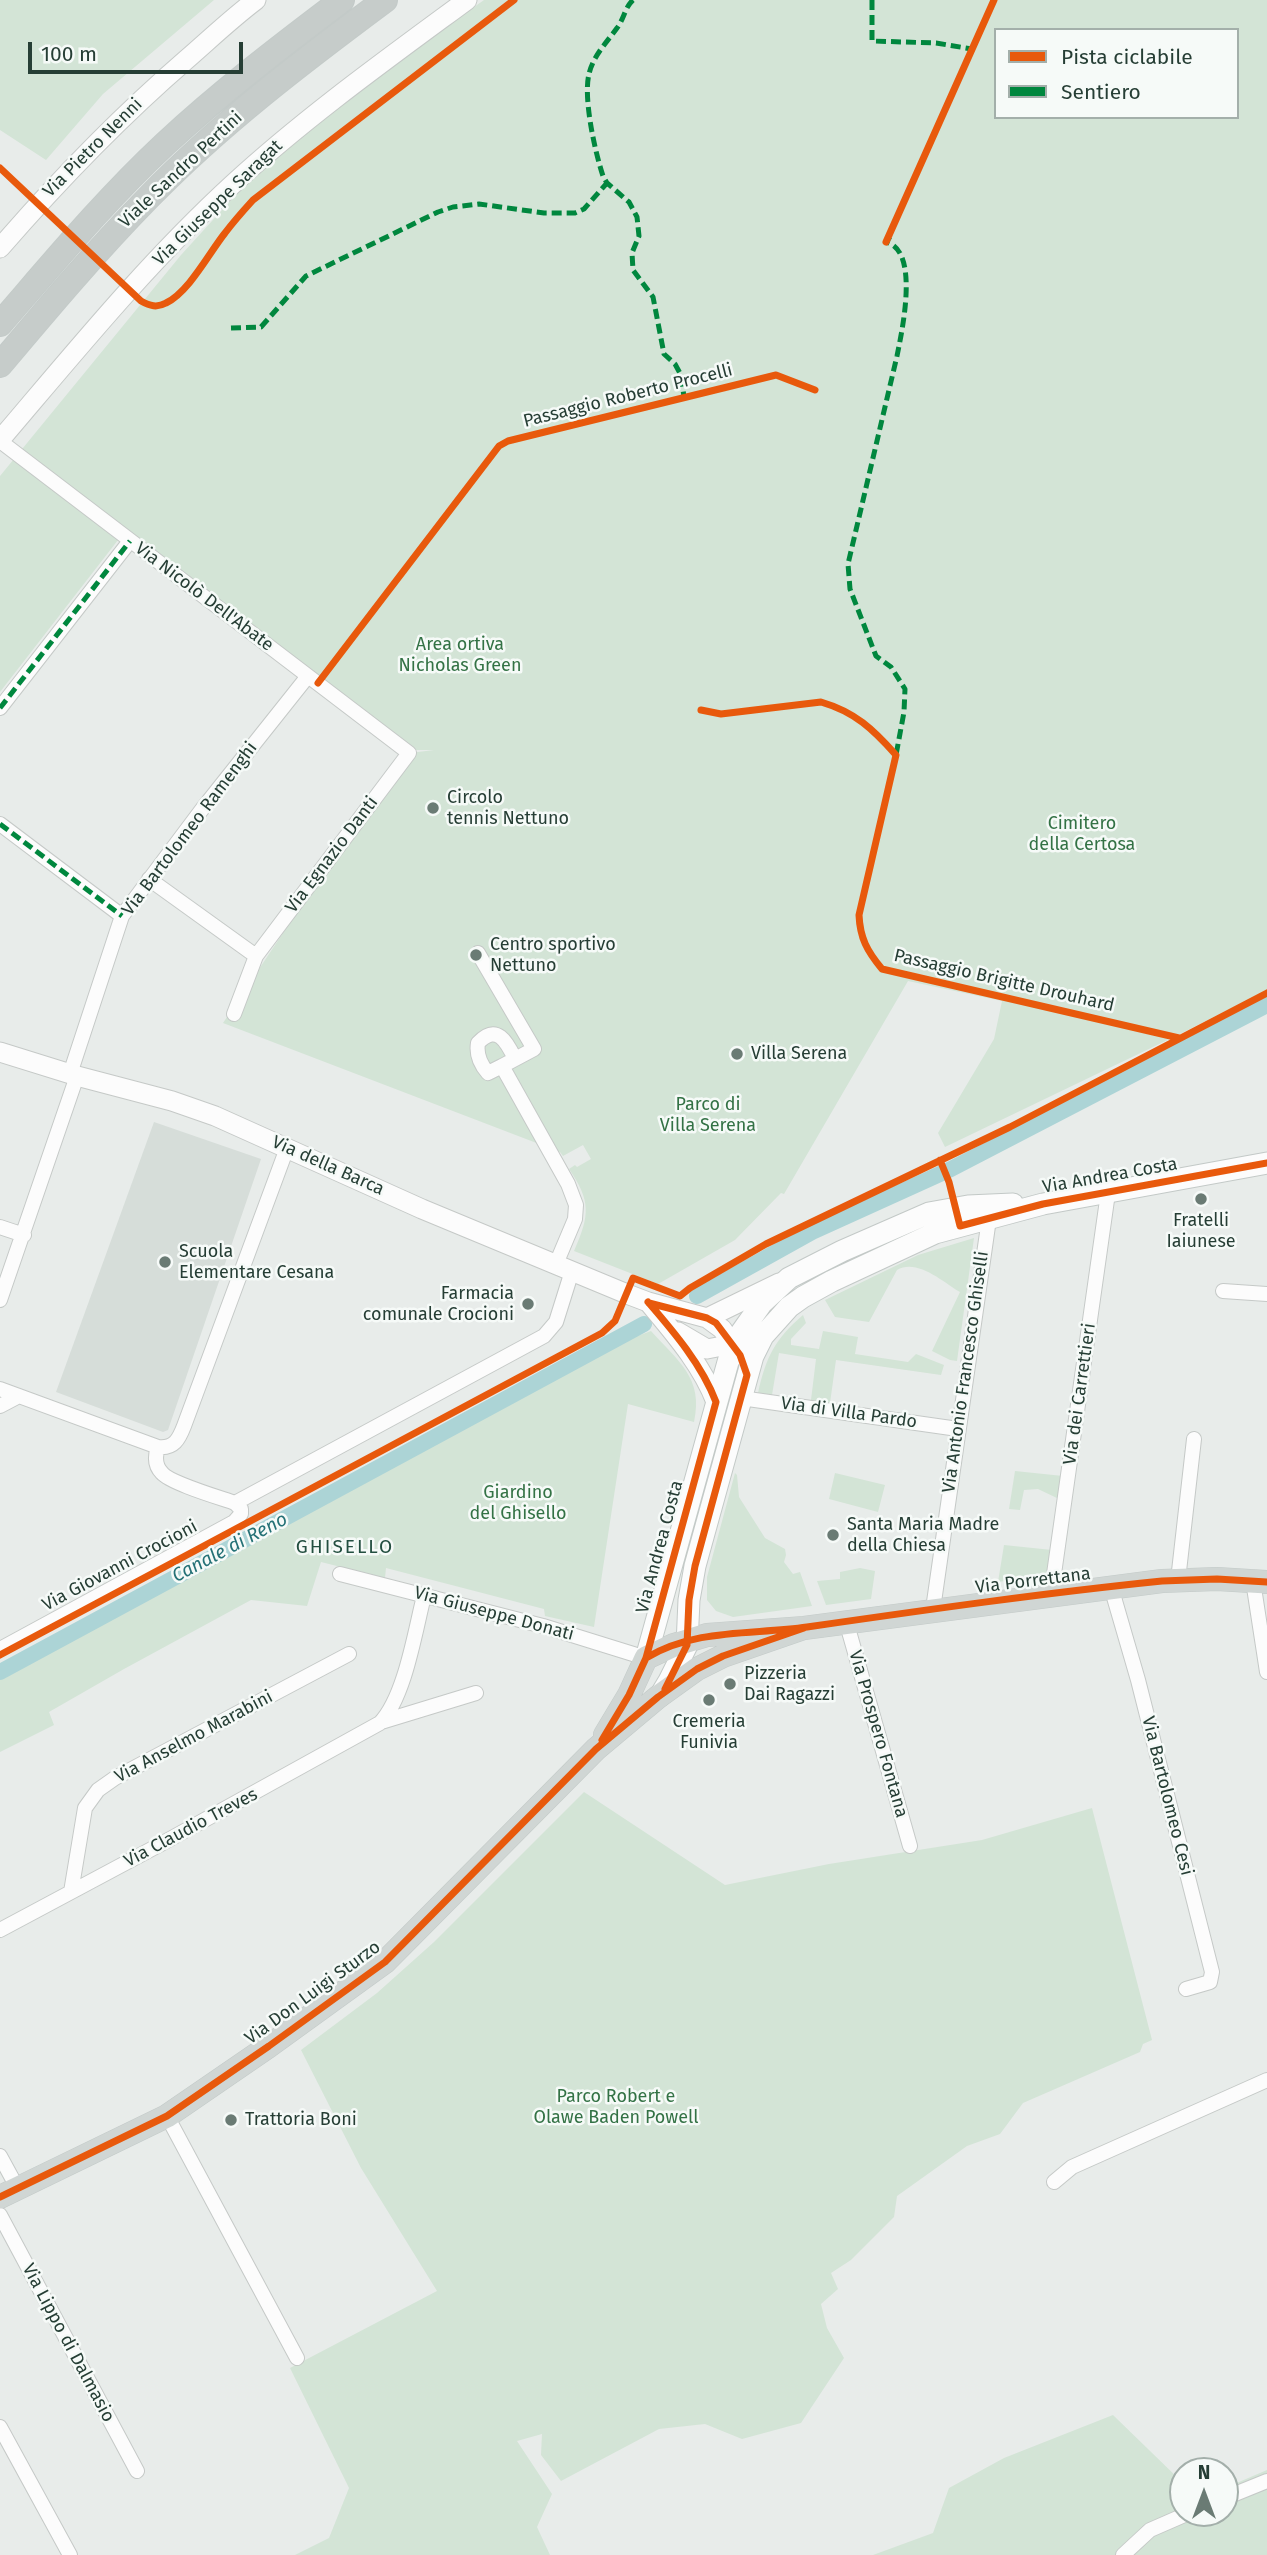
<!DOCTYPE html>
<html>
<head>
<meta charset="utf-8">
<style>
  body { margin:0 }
  #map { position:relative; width:1267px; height:2555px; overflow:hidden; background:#e8ecea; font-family:"Fira Sans",sans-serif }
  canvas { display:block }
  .legend { position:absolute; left:994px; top:28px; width:245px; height:91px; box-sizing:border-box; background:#f6faf8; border:2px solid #a3afaa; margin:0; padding:9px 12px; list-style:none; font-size:21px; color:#263e35 }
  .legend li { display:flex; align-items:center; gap:14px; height:35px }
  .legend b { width:35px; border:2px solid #a3afaa }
  .north { position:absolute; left:1169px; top:2457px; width:70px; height:70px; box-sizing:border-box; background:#f6faf8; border:2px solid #a3afaa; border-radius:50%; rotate:0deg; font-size:19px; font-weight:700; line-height:28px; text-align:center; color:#263e35 }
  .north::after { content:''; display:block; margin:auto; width:24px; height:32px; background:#6a7b74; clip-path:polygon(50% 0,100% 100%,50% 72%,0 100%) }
  .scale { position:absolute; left:28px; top:42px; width:215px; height:32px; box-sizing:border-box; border:4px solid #263e35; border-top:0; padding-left:9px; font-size:21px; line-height:24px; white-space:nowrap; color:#263e35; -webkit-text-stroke:5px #f6faf8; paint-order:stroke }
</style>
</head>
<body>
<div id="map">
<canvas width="1267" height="2555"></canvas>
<ul class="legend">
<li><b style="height:9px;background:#e8590c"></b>Pista ciclabile</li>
<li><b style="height:9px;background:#00873e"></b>Sentiero</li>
</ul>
<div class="north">N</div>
<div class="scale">100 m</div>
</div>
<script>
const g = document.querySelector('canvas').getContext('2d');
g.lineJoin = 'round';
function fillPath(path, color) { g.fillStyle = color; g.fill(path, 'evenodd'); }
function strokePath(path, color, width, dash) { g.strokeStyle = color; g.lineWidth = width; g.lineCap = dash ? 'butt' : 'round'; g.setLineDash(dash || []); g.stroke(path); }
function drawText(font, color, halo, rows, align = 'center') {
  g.font = font + ' "Fira Sans",sans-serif'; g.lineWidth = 5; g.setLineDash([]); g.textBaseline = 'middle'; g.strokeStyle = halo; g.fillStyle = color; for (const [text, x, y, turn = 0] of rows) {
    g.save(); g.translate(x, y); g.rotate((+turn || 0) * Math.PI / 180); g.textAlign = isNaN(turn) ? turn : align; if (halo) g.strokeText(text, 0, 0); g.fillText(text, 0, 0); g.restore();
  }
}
fillPath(new Path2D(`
  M154,1122L261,1159L168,1430L163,1432L56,1392Z`), '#d6ddd9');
fillPath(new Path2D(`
  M0,0H214L103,94L46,160L0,130Z
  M484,0H1267V990L1180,1034L945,1147L938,1133L994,1039L1002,1001L908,981L784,1194L781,1193L735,1240L658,1284L574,1251C590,1215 591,1201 569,1169L575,1165L577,1167L591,1159L583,1145L563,1156L560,1152L223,1023L353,828L410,753L434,750H411L125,531L0,692V476L181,255L252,177L383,72ZM996,30H1237V117H996Z
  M974,1238L957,1361L950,1360L932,1351L960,1292C943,1282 917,1258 897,1270L869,1322L835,1317L825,1300L918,1255Z
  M803,1315L806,1323L791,1339V1345L819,1349L823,1331L858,1337L855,1354L908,1362L916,1354L944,1365L941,1375L836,1360L830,1403L811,1400L816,1359L779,1353L772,1395L758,1393C766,1357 775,1339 803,1315Z
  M651,1331C678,1361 704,1378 694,1422L628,1404L594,1627L545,1616L544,1609L386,1568L385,1578L321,1562L307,1606L251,1600L124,1669L49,1712L54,1725L0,1752V1678L409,1454L624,1341Z
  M1015,1471L1063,1476L1059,1499L1038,1489L1024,1490L1020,1510L1009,1509Z
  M735,1473L737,1475L739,1497L765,1538L785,1549L786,1555L784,1562L793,1574L800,1572L812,1606L733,1617L716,1611L707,1600V1577Z
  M835,1473L885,1485L878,1512L829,1499Z
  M1004,1545L1052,1550L1048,1575L998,1582Z
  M860,1568L875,1571L871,1599L826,1605L817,1581L840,1579V1572Z
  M584,1792L725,1885L829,1864L982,1840L1092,1808L1152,2040L1143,2044L1140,2052L1023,2103L1000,2134L967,2146L897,2196L894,2217L851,2260L831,2273L838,2289L821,2304L827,2328L844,2358L801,2423L742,2439L705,2424L659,2429L561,2481L541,2455L542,2434L517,2441L552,2494L537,2527L550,2555H295L329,2538L349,2488L290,2368L437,2291L361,2168L301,2050L377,1993L434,1942Z
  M1113,2415L1183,2483V2513H1225V2488L1267,2470V2555H873L933,2533L949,2488L1004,2458Z`), '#d3e4d6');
strokePath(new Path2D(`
  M697,1296L812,1232L951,1169L1267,1005
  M0,1672L644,1324`), '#acd4d6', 16);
const minor = new Path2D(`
  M0,441L409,753L256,956L149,879
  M0,708L130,541
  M0,824L122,916
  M478,953L534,1049L502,1066L568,1184L576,1205L575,1219L556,1264
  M234,1014L256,956
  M502,1066L488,1073C480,1064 476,1055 478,1043C497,1023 507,1042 515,1059
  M70,1074L122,916L203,808L308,676
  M0,1227L24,1235
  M1223,1291L1267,1294
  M0,1300L77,1076
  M0,1389L158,1447C174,1449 179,1439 184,1426L287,1148
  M741,1398L958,1429
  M0,1406L19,1396
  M158,1447C155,1456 155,1466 162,1473C170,1483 221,1498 235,1503
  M235,1503L544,1336L556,1322L572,1271
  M340,1574L543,1626L646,1658
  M1178,1580L1194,1439
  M1253,1581L1267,1672
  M1111,1587L1138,1680L1212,1972L1210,1982L1186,1989
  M1051,1595L1108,1193
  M933,1609L989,1219
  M846,1621L910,1846
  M0,1649L234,1522L241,1514V1509L235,1503
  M381,1722L476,1693
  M71,1892L85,1808L98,1790L115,1778L349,1654
  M0,1930L161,1844L380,1723C405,1697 415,1631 424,1596
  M167,2116L297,2358
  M0,2156L18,2189
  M1054,2182L1072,2167L1267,2080
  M0,2215L137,2471
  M0,2427L70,2555
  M1225,2498L1267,2481
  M1123,2555L1150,2530L1189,2513`);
const tertiary = new Path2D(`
  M0,248C58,181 120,117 187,59C210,39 232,18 256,0
  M0,440C75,352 148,262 233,184C306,117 387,59 467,0
  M0,1052L77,1076L172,1101L215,1116L422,1209L627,1294L648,1302L707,1318L722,1329L740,1355
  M649,1303C674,1333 702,1365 716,1402
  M707,1318L779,1283
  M678,1332L707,1349L743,1342`);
const secondary = new Path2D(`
  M646,1658L733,1344L762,1303L789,1278L842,1251L929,1213L968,1206L1013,1204
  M660,1696L669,1681L687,1645L689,1600L695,1566L753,1356L763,1336L789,1307L803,1297L832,1281L935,1233L1043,1204L1267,1163`);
const primary = new Path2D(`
  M605,1735L629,1695L646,1658L674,1645L707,1635L804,1628L1162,1581L1217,1579L1267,1582
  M0,2197L167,2116L269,2046L385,1962L596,1749L658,1697L697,1669L723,1656L804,1628`);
const trunk = new Path2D(`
  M0,324C53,263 105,200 165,144C221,92 281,46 342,0
  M0,365C48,308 96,251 148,198C220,124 303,61 385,0`);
strokePath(minor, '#c5c9c7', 16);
strokePath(tertiary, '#c5c9c7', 21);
strokePath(secondary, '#c3c9c7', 23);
strokePath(primary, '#c3cac8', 24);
strokePath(trunk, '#c3cac8', 26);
strokePath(minor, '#fcfcfc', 14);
strokePath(tertiary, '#fcfcfc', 19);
strokePath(secondary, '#fcfcfc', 21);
strokePath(primary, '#d0d6d4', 23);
strokePath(trunk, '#c6ccca', 24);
strokePath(new Path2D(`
  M633,0C625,7 624,19 617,28C607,42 593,56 589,74C583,98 595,152 603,176L607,183L629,202L637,217L639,236L632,253L633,270L653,297L664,354L675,364L681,375L684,397
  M872,0V41L936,43L972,49
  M890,237L886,242C920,250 902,331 897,356L848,564L850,589L876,656L891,667L905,689L904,712L896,755
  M231,328L261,327L306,276L438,212L453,207L479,204L544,213H575L584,209L607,183
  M0,708L130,541
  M0,824L122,916`), '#00873e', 5, [10, 5]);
strokePath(new Path2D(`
  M0,168L141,301C150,306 157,308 166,303C189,292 209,253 225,233C234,221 243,211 253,200L514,0
  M886,242L994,0
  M318,683L499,446L508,441L776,375L815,390
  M701,710L721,714L821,702C855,712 873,729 896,755L859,915C860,938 867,951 882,969L1179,1038
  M940,1160L949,1182L960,1226L1043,1204L1267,1163
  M649,1303L707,1318L716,1323L740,1355L747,1375L695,1566L689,1600L687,1645L665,1689
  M0,1655L602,1333L615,1321L633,1278L680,1296L690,1288L766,1244L1010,1127L1267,993
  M646,1658C696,1628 752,1635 807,1627C925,1610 1044,1593 1162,1581L1217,1579L1267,1582
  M602,1740L629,1695L646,1658L716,1402C702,1365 674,1332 648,1302
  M0,2197L167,2116L269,2046L385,1962L596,1749L658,1697L697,1669L723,1656L804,1628`), '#e8590c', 7);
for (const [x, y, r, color] of [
  [433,808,7,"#6a7b74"],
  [476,955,7,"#6a7b74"],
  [737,1054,7,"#6a7b74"],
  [1201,1199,7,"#6a7b74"],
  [165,1262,7,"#6a7b74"],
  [528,1304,7,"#6a7b74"],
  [833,1535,7,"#6a7b74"],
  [730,1684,7,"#6a7b74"],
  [709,1700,7,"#6a7b74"],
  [231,2120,7,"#6a7b74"]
]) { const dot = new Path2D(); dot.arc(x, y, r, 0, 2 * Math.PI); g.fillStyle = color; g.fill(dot); strokePath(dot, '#f6faf8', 2.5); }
drawText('18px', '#263e35', '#f6faf8', [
  ["Via Pietro Nenni",93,148,-45],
  ["Viale Sandro Pertini",181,170,-43],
  ["Via Giuseppe Saragat",218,203,-44],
  ["Passaggio Roberto Procelli",628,396,-14],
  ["Via Nicolò Dell'Abate",204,597,37],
  ["Via Bartolomeo Ramenghi",190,829,-53],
  ["Via Egnazio Danti",332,855,-53],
  ["Passaggio Brigitte Drouhard",1004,981,13],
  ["Via della Barca",328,1166,24],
  ["Via Andrea Costa",1110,1176,-10],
  ["Via Antonio Francesco Ghiselli",966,1372,-82],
  ["Via dei Carrettieri",1080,1394,-82],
  ["Via di Villa Pardo",849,1413,8],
  ["Via Andrea Costa",660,1547,-75],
  ["Via Giovanni Crocioni",120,1566,-28],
  ["Via Porrettana",1033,1581,-7],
  ["Via Giuseppe Donati",494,1614,15],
  ["Via Prospero Fontana",878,1734,74],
  ["Via Anselmo Marabini",194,1737,-28],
  ["Via Bartolomeo Cesi",1167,1796,76],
  ["Via Claudio Treves",191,1828,-28],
  ["Via Don Luigi Sturzo",313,1993,-36],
  ["Via Lippo di Dalmasio",68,2343,62]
]);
drawText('18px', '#337245', '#f6faf8', [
  ["Area ortiva",460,645],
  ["Nicholas Green",460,666],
  ["Cimitero",1082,824],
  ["della Certosa",1082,845],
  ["Parco di",708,1105],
  ["Villa Serena",708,1126],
  ["Giardino",518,1493],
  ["del Ghisello",518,1514],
  ["Parco Robert e",616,2097],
  ["Olawe Baden Powell",616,2118]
]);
drawText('18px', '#263e35', '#f6faf8', [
  ["Circolo",447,798],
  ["tennis Nettuno",447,819],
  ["Centro sportivo",490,945],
  ["Nettuno",490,966],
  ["Villa Serena",751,1054],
  ["Fratelli",1201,1221,"center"],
  ["Iaiunese",1201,1242,"center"],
  ["Scuola",179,1252],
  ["Elementare Cesana",179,1273],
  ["Farmacia",514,1294,"right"],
  ["comunale Crocioni",514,1315,"right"],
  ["Santa Maria Madre",847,1525],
  ["della Chiesa",847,1546],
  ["Pizzeria",744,1674],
  ["Dai Ragazzi",744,1695],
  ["Cremeria",709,1722,"center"],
  ["Funivia",709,1743,"center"],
  ["Trattoria Boni",245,2120]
], 'left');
drawText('italic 19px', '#247176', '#f6faf8', [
  ["Canale di Reno",230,1548,-28]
]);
g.letterSpacing = '2px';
drawText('19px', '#234f40', '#f6faf8', [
  ["GHISELLO",345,1548]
]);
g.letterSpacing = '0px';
</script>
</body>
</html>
